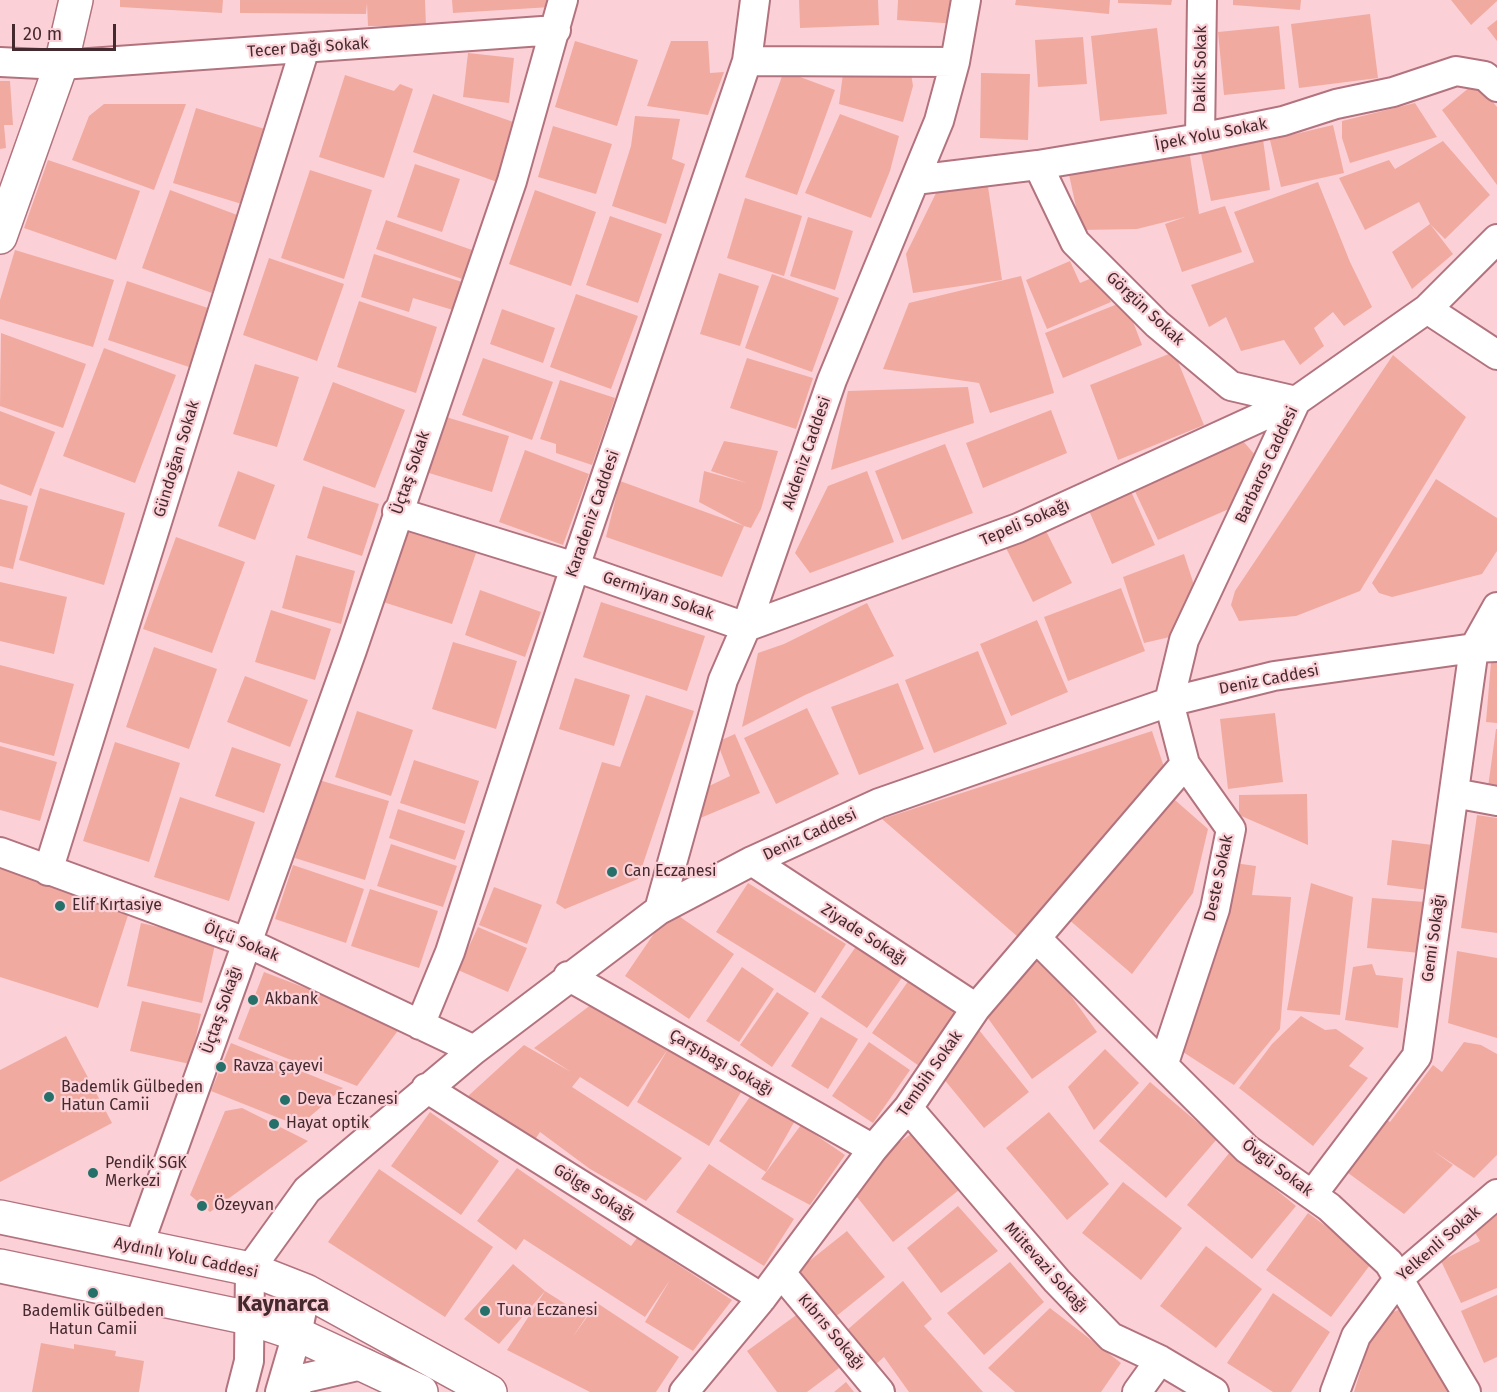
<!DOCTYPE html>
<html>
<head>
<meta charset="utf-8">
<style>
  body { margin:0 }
  #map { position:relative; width:1497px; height:1392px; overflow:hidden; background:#fbd1d7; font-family:"Fira Sans",sans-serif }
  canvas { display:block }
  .scale { position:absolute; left:12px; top:24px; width:104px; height:27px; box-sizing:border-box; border:3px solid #44292e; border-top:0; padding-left:8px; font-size:18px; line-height:21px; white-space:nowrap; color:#44292e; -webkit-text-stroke:4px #fbd1d7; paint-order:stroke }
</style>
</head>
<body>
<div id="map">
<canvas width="1497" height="1392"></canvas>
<div class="scale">20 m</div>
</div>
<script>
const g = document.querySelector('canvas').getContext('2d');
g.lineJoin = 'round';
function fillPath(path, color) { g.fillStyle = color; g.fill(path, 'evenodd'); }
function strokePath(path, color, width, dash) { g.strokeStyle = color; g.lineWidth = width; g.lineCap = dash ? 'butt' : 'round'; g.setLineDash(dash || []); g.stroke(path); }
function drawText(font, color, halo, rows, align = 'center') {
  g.font = font + ' "Fira Sans",sans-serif'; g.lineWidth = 4.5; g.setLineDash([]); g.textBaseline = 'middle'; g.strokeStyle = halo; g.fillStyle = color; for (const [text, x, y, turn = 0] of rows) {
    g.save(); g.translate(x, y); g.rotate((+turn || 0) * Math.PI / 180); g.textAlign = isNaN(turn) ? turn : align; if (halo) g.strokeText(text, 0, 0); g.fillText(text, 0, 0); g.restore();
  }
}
fillPath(new Path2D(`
  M120,0H223L222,13L120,7Z
  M240,0H425L426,26H368L367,3L366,14L240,13Z
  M452,0H551V7L453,13Z
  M799,0H878L879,25L800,28Z
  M898,0H960L959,24L897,20Z
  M1016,0H1110L1109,14L1015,5Z
  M1118,0H1172L1171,5L1118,3Z
  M1233,0H1301L1300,10L1233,5Z
  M1451,0H1497V1L1471,25Z
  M1370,14L1378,78L1299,88L1291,24Z
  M1497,20V41L1487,28Z
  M1279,26L1285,89L1224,95L1218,32Z
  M1157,28L1167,114L1100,121L1091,36Z
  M1083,37L1087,84L1038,87L1035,40Z
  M575,41L638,60L617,126L555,107Z
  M671,41H708L710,73L724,72L708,115L647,106Z
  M468,53L514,58L509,103L463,97Z
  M844,66L910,67L913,86L903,122L839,104Z
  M784,71L835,90L797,195L745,177Z
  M981,73L1030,74L1028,140L980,138Z
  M345,75L394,91L400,84L413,89L384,178L319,157Z
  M0,81H10L13,125H4L6,148L0,149Z
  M1476,82L1497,107V185L1442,110Z
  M433,94L522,125L500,183L413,152Z
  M1415,103L1437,137L1350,163L1342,138V121Z
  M104,104H186L154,190L72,160L89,116Z
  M196,108L268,130L245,205L173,183Z
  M840,114L899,136L890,171L871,218L805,193Z
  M635,116L680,119L672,159L685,164L666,224L612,206L631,146Z
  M1333,125L1344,173L1281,187L1270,140Z
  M553,126L612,144L596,194L538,177Z
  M1262,132L1270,190L1211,201L1199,144Z
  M1443,141L1490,195L1445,239L1430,224L1453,254L1412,289L1392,252L1430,224L1419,202L1365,230L1339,178L1389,160L1395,169Z
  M1190,156L1199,214L1225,206L1242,252L1182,272L1165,224L1185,217L1137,229L1081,230L1068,170Z
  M48,160L140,191L116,260L24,228Z
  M415,164L460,179L442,232L397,217Z
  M310,170L372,190L344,279L281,258Z
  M987,180L1002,280L913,293L906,254L939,187Z
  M1318,182L1350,262L1372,307L1344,326L1333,312L1314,328L1324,346L1300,365L1284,340L1241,351L1226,317L1209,327L1191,285L1254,262L1234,212Z
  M170,190L240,216L212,293L142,268Z
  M535,190L596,212L571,286L509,264Z
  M745,198L802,216L784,276L727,258Z
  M610,216L662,234L638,303L586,285Z
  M808,217L853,231L835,290L790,276Z
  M386,220L475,251L465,280L376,249Z
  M15,250L114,280L93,347L0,319V300Z
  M374,254L462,282L453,310L413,298L409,312L361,297Z
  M269,258L344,284L317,361L243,335Z
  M1070,261L1080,283L1099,275L1111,302L1047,329L1026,280Z
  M719,273L759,286L740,346L700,334Z
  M772,274L839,298L812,372L745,348Z
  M1021,276L1054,393L990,413L979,383L883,369L909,303Z
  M127,281L208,308L189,367L108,340Z
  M576,294L638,316L611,389L550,367Z
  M359,301L437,327L416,393L337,367Z
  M1125,301L1142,345L1063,378L1045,333Z
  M502,309L555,328L543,363L490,344Z
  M1,333L86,364L63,428L0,406Z
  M104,348L176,375L135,483L63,456Z
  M1174,352L1204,425L1118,460L1090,385Z
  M1393,355L1466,417L1360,591L1296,616L1239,621L1231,605L1235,591Z
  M483,358L553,382L532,440L462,415Z
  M747,358L813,378L796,429L730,408Z
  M255,364L299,377L277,447L233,434Z
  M560,380L615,398L592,465L556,453V444L540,439Z
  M333,382L405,410L375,488L303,460Z
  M968,387L974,423L831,470L848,391Z
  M1051,410L1067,453L983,488L966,443Z
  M0,411L55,432L31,496L0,484Z
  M436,414L509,436L492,492L419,470Z
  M724,441L778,451L761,509L751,528L744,526L722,577L606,537L620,481L744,526L699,502L704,471L747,483L711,471Z
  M1243,441L1262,463L1238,505L1158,540L1132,485L1221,445Z
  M945,444L973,513L902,540L875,471Z
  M525,450L589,474L563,545L499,522Z
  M238,471L275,485L255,540L218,526Z
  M867,471L894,542L810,573L795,553L828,486Z
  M1436,479L1497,518V551L1482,574L1392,597L1379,593L1372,583Z
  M323,486L379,504L362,556L307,538Z
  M1129,487L1155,545L1112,564L1087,506Z
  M40,488L125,513L104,585L19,560Z
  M0,499L28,506L13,569L0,566Z
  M1045,529L1072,583L1033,602L1006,548Z
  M403,530L476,553L452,624L380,601Z
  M176,537L245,562L212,653L143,629Z
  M1184,554L1195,588L1170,637L1144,643L1123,577Z
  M296,555L355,571L341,624L282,608Z
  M0,582L67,597L54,654L0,641Z
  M1121,588L1145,651L1068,681L1044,617Z
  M480,590L541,612L525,657L465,635Z
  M601,602L705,636L687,691L583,657Z
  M867,603L894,656L805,695L742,727L758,653L784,644Z
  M271,610L331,629L315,680L255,662Z
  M1037,620L1068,692L1011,716L980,644Z
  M453,642L517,661L496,729L432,709Z
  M154,647L217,669L189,749L126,727Z
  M978,651L1007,724L934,753L905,680Z
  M1491,662L1497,663V723L1486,722Z
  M0,665L74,684L54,756L0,742Z
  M245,676L308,700L290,747L227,722Z
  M575,678L630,695L614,746L559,729Z
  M898,683L924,749L859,775L831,707Z
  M646,695L694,711L638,879L565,909L556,903L602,762L620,767Z
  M807,708L839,774L776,804L744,738Z
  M357,711L413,730L391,796L335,777Z
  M1275,713L1283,782L1228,789L1220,719Z
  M1496,729H1497V789L1488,787Z
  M1152,731L1165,770L1018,937L882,819Z
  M735,734L760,793L698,819L705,788L730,776L717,742Z
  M115,742L180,763L149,862L83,841Z
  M0,746L57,762L40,821L0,810Z
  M232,747L281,764L264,813L215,796Z
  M414,760L479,781L465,824L400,803Z
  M319,780L389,801L365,880L295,858Z
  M1167,793L1208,829L1193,893L1132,974L1060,912Z
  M1307,794L1308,845L1239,815V795Z
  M180,797L255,822L229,901L154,877Z
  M398,809L465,831L455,860L389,838Z
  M1477,815L1497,818V933L1461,928Z
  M1392,840L1433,845L1428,890L1387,885Z
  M391,844L457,866L443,907L377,886Z
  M1227,862L1256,866L1252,895L1291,897L1280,1029L1234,1085L1183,1052L1199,997Z
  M293,865L364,889L346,943L275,919Z
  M0,867L130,909L98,1008L0,977Z
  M748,883L846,944L815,993L716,932Z
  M1311,883L1353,897L1340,1015L1287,1010Z
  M494,887L542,905L527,944L479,925Z
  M370,889L438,911L419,968L351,946Z
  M1372,898L1425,902L1420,953L1367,948Z
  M670,910L734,954L689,1019L625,976Z
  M141,923L216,940L202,1003L127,986Z
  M478,927L527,948L508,992L458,970Z
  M857,945L903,976L867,1028L821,997Z
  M1457,951L1497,958V1038L1448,1023Z
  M1041,954L1097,1032L1032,1079L987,1017Z
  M1372,964L1376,975L1403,978L1398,1028L1345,1020L1353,967Z
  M742,967L774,989L739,1042L706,1021Z
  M264,972L402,1025L357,1086L238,1039Z
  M909,980L959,1015L922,1068L872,1033Z
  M777,992L809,1013L772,1067L740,1045Z
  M142,1001L201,1014L190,1064L130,1051Z
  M592,1004L744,1087L709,1146L637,1102L668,1049L628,1107L580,1077L572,1087L682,1158L646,1201L590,1169L540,1132L534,1141L467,1097L524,1045L571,1072L534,1048Z
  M1301,1016L1325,1030L1336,1029L1364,1048L1349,1066L1368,1078L1313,1146L1239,1088L1272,1044Z
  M821,1017L858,1039L828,1089L791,1066Z
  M979,1030L1029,1092L984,1128L943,1078Z
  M66,1036L112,1123L0,1182V1070Z
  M869,1042L910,1070L873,1123L832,1096Z
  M1464,1042L1481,1045L1497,1054V1155L1474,1178L1432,1150L1453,1165L1404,1214L1340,1167L1380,1115L1390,1122L1433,1065L1442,1072Z
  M231,1043L343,1088L299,1126L211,1091Z
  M1105,1049L1139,1083L1094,1130L1068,1087Z
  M1150,1082L1217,1139L1166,1198L1099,1141Z
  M754,1091L797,1117L766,1172L719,1141Z
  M242,1108L308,1141L210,1212L190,1195L225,1111Z
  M430,1112L499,1161L461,1215L391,1166Z
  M1049,1112L1109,1184L1067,1220L1006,1148Z
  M801,1125L845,1155L810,1205L761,1179Z
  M911,1134L959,1190L893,1242L853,1192L883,1154Z
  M1230,1152L1296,1206L1252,1259L1187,1205Z
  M709,1164L794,1219L764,1266L676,1212Z
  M517,1168L631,1246L637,1238L732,1300L693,1351L645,1322L670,1280L645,1317L524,1239L516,1250L477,1221Z
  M379,1169L493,1247L445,1317L328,1242Z
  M1123,1182L1182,1228L1141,1280L1082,1233Z
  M958,1206L998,1251L941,1293L907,1248Z
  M1308,1213L1373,1261L1331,1317L1266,1270Z
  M1497,1213V1288L1461,1303L1441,1261L1480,1241L1473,1229Z
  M847,1231L885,1277L834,1318L798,1270Z
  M1206,1246L1262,1289L1216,1348L1160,1306Z
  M1010,1262L1044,1302L984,1355L947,1313Z
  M513,1264L545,1291L499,1344L464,1319Z
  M903,1281L932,1319L924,1326L983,1392H909L884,1357L876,1364L846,1331Z
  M545,1291L586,1317L572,1338L597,1303L679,1357L656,1392H590L507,1350Z
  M1273,1293L1330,1332L1291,1392H1273L1227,1363Z
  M1497,1295V1357L1484,1363L1461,1311Z
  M1411,1305L1455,1392H1354L1365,1356L1355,1345L1388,1314Z
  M1050,1308L1121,1363L1101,1392H1015L988,1368Z
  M799,1313L839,1368L807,1392H777L747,1351Z
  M41,1343L74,1349V1344L116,1351L115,1356L144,1361L139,1392H32Z
  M846,1382L854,1392H834Z`), '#f1aaa0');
const street = new Path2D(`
  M747,61L955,62
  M0,62L61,65L556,30
  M1200,138L1202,0
  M1038,165L1075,242L1157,324L1231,386L1296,401
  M915,180L1038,165L1200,138L1283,121L1336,104L1393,92L1456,71L1485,76L1497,87
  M1427,309L1497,355
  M397,512L575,567L746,627L1018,528L1296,401
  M1454,793L1497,801
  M0,852L246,942L474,1050
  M752,861L976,1008
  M48,871L305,48
  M659,910L723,680L746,627L832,380L939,121L955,62L966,0
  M1037,939L1247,1149L1329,1207L1389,1263L1466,1392
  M568,976L873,1149
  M420,1025L450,952L575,567L747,61L755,0
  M1164,1063L1215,909L1231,829L1185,764L1169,702L1184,640L1296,401L1427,309L1497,239
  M426,1088L762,1298
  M908,1108L1057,1281L1111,1337L1160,1360L1214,1392
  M1312,1195L1417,1056L1474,648L1497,607
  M138,1247L352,650L512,181L563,0
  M781,1273L880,1392
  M241,1392L249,1361L250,1269L307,1190L474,1050L659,910L752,861L879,803L1169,702L1274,676L1474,648L1497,647
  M280,1392L297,1334L306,1291
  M287,1392L305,1378L366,1364
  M684,1392L762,1298L873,1149L908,1108L976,1008L1185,764
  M1137,1392L1160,1360
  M1335,1392L1356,1336L1399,1278L1497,1194`);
const secondary = new Path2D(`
  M0,237L61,65L76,0`);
const primary = new Path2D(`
  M0,1217L250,1269L306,1291L490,1392
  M0,1266L249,1318L297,1334L421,1392`);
strokePath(street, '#b2737e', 32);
strokePath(secondary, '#b2737e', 36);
strokePath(primary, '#b2737e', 36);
strokePath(street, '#fff', 28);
strokePath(secondary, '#fff', 33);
strokePath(primary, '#fff', 33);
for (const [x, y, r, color] of [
  [612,872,6,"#26706a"],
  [60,906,6,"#26706a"],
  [253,1000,6,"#26706a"],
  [221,1067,6,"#26706a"],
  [49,1097,6,"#26706a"],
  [285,1100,6,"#26706a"],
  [274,1124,6,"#26706a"],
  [93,1173,6,"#26706a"],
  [202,1206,6,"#26706a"],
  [93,1293,6,"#26706a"],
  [485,1311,6,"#26706a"]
]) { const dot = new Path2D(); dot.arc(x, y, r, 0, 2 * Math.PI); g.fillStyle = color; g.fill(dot); strokePath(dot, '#fbd1d7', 2); }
drawText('16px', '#44292e', '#fbd1d7', [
  ["Tecer Dağı Sokak",308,48,-4],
  ["Dakik Sokak",1201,69,-89],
  ["İpek Yolu Sokak",1211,135,-11],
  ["Görgün Sokak",1145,309,43],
  ["Akdeniz Caddesi",807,453,-71],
  ["Gündoğan Sokak",177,459,-73],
  ["Barbaros Caddesi",1267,465,-65],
  ["Üçtaş Sokak",411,473,-71],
  ["Karadeniz Caddesi",593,514,-71],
  ["Tepeli Sokağı",1025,523,-23],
  ["Germiyan Sokak",658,596,19],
  ["Deniz Caddesi",1269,680,-11],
  ["Deniz Caddesi",810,835,-25],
  ["Deste Sokak",1219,878,-78],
  ["Ziyade Sokağı",864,935,33],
  ["Gemi Sokağı",1434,938,-82],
  ["Ölçü Sokak",241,942,22],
  ["Üçtaş Sokağı",222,1010,-71],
  ["Çarşıbaşı Sokağı",721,1063,30],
  ["Tembih Sokak",930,1074,-55],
  ["Övgü Sokak",1277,1168,37],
  ["Gölge Sokağı",594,1193,32],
  ["Yelkenli Sokak",1439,1244,-41],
  ["Aydınlı Yolu Caddesi",186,1258,12],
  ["Mütevazi Sokağı",1046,1268,48],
  ["Kıbrıs Sokağı",831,1332,50]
]);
drawText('16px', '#44292e', '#fbd1d7', [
  ["Can Eczanesi",624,872],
  ["Elif Kırtasiye",72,906],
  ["Akbank",265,1000],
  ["Ravza çayevi",233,1067],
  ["Bademlik Gülbeden",61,1088],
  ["Hatun Camii",61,1106],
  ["Deva Eczanesi",297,1100],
  ["Hayat optik",286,1124],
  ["Pendik SGK",105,1164],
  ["Merkezi",105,1182],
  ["Özeyvan",214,1206],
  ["Tuna Eczanesi",497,1311],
  ["Bademli̇k Gülbeden",93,1312,"center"],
  ["Hatun Cami̇i̇",93,1330,"center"]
], 'left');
drawText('bold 22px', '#44292e', '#fbd1d7', [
  ["Kaynarca",283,1305]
]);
</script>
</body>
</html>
